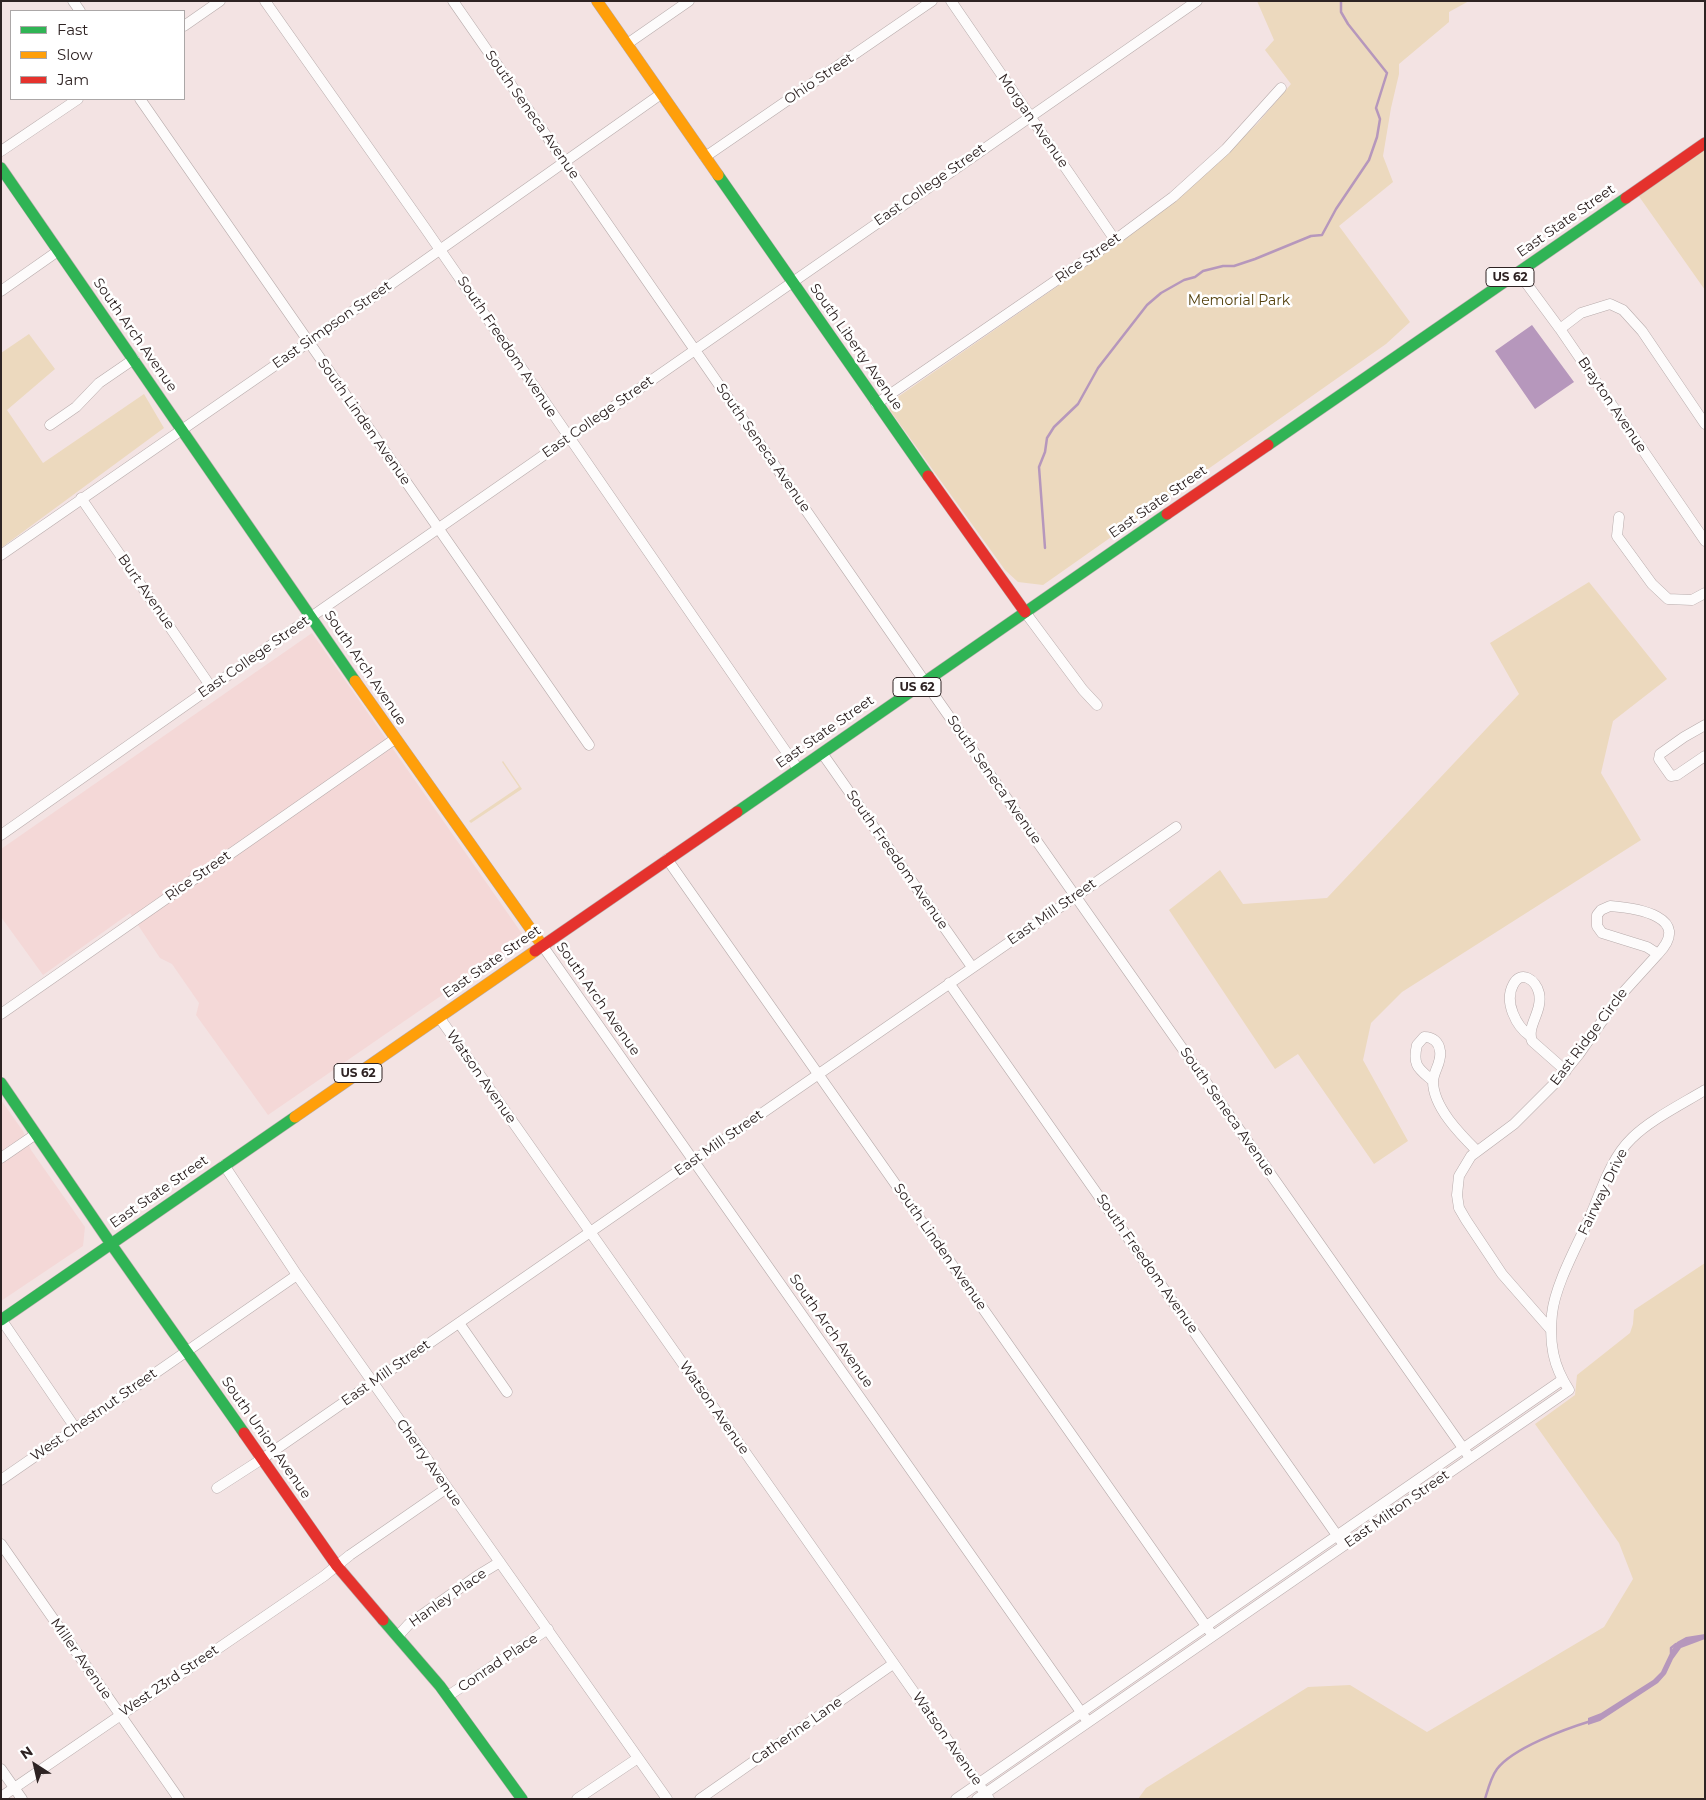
<!DOCTYPE html>
<html>
<head>
<meta charset="utf-8">
<style>
  body { margin:0 }
  #map { position:relative; width:1706px; height:1800px; overflow:hidden; background:#f3e3e3; font-family:Montserrat,sans-serif }
  canvas { display:block }
  .frame { position:absolute; inset:0; border:2px solid #2e2323; pointer-events:none }
  .legend { position:absolute; left:10px; top:10px; width:175px; height:90px; box-sizing:border-box; background:#fff; border:1px solid #aba7a7; margin:0; padding:6px 9px; list-style:none; font-size:15px; color:#2e2323 }
  .legend li { display:flex; align-items:center; gap:10px; height:25px }
  .legend b { width:25px; border:1px solid #aba7a7 }
  .north { position:absolute; left:10px; top:1740px; width:50px; height:50px; -webkit-text-stroke:4px #fff; paint-order:stroke; rotate:325deg; font-size:14px; font-weight:700; line-height:20px; text-align:center; color:#2e2323 }
  .north::after { content:''; display:block; margin:auto; width:18px; height:22px; background:#2e2323; clip-path:polygon(50% 0,100% 100%,50% 72%,0 100%) }
</style>
</head>
<body>
<div id="map">
<canvas width="1706" height="1800"></canvas>
<div class="frame"></div>
<ul class="legend">
<li><b style="height:6px;background:#30b455"></b>Fast</li>
<li><b style="height:6px;background:#ff9f0a"></b>Slow</li>
<li><b style="height:6px;background:#e5322d"></b>Jam</li>
</ul>
<div class="north">N</div>
</div>
<script>
const g = document.querySelector('canvas').getContext('2d');
g.lineJoin = 'round';
function fillPath(path, color) { g.fillStyle = color; g.fill(path, 'evenodd'); }
function strokePath(path, color, width, dash) { g.strokeStyle = color; g.lineWidth = width; g.lineCap = dash ? 'butt' : 'round'; g.setLineDash(dash || []); g.stroke(path); }
function drawText(font, color, halo, rows, align = 'center') {
  g.font = font + ' Montserrat,sans-serif'; g.lineWidth = 5; g.setLineDash([]); g.textBaseline = 'middle'; g.strokeStyle = halo; g.fillStyle = color; for (const [text, x, y, turn = 0] of rows) {
    g.save(); g.translate(x, y); g.rotate((+turn || 0) * Math.PI / 180); g.textAlign = isNaN(turn) ? turn : align; if (halo) g.strokeText(text, 0, 0); g.fillText(text, 0, 0); g.restore();
  }
}
fillPath(new Path2D(`
  M312,633L525,938L268,1115L196,1015L199,1003L172,964L160,958L130,913L43,975L1,917V849Z
  M1,1100L23,1131L31,1150L85,1227L83,1246L1,1301Z`), '#f4d8d7');
fillPath(new Path2D(`
  M1257,1H1469L1449,12V22L1399,64V74L1391,108L1383,156L1393,182L1339,226L1410,322L1386,344L1043,585L1018,582L1005,570L889,409L892,401L1117,245L1184,192L1257,124L1291,84L1265,50L1274,40Z
  M1705,148V290L1638,195Z
  M29,334L55,369L7,410L43,463L144,394L164,428L1,548V353Z
  M1589,582L1667,679L1613,721L1601,773L1641,840L1402,992L1371,1023L1363,1060L1408,1141L1374,1164L1298,1054L1275,1069L1169,910L1220,870L1243,904L1327,898L1519,694L1490,643Z
  M503,761L522,789L471,823L469,821L519,787L502,762Z
  M1705,1263V1799H1138L1146,1788L1308,1687L1350,1685L1427,1732L1604,1627L1633,1579L1619,1543L1535,1424L1575,1395L1577,1375L1630,1333L1633,1324L1634,1310Z`), '#ecd9be');
fillPath(new Path2D(`
  M1532,325L1574,382L1535,409L1495,351Z
  M1705,1634V1639L1681,1648L1673,1659L1666,1674L1658,1683L1600,1721L1588,1725V1718L1601,1713L1653,1680L1661,1672L1671,1651L1677,1642L1686,1637Z`), '#b697bc');
strokePath(new Path2D(`
  M1045,548L1039,467L1045,452L1047,438L1054,427L1078,404L1098,368L1147,305L1161,293L1184,280L1195,277L1203,271L1223,266H1234L1255,259L1311,236L1322,235L1336,209L1369,160L1377,137L1380,119L1376,108L1387,73L1348,24L1341,12V1
  M1671,1653V1648L1676,1644
  M1485,1799C1488,1789 1491,1777 1497,1769C1513,1748 1565,1729 1591,1721`), '#b697bc', 2.5);
const street = new Path2D(`
  M73,1L80,11
  M265,1L425,228L798,769
  M453,1L925,682L1470,1458
  M951,1L1115,240
  M184,26L220,1
  M627,44L689,1
  M140,99L589,745
  M1,151L78,99
  M705,157L932,1
  M1518,272L1560,329L1705,541
  M1,291L58,251
  M1560,329L1581,313L1610,304L1623,310L1642,331L1705,424
  M876,404L1115,240L1173,197L1226,149L1281,88
  M50,425L76,407L99,383L134,359
  M81,498L211,687
  M1619,517L1617,536L1652,584L1668,599L1692,600L1705,593
  M1,555L319,335L661,94
  M1025,612L1083,690L1097,705
  M1705,725L1684,737L1660,754L1659,759L1671,776L1677,775L1705,756
  M822,753L972,967
  M1,835L321,610L1197,1
  M667,859L1213,1636
  M1610,906C1637,908 1693,917 1658,954L1647,947L1602,933L1597,926V915L1601,910Z
  M542,945L1088,1722
  M949,983L1341,1541
  M1,1014L395,739
  M439,1017L989,1799
  M1530,1036C1516,1026 1504,1002 1513,985C1521,969 1536,980 1539,993C1543,1012 1526,1026 1532,1041L1566,1071
  M1433,1081C1419,1069 1412,1066 1417,1045L1424,1037C1433,1037 1439,1042 1440,1051C1442,1062 1434,1070 1433,1081C1433,1107 1460,1134 1477,1151
  M1,1158L36,1134
  M224,1165L297,1275L667,1799
  M1,1319L76,1429
  M459,1323L507,1392
  M1551,1330L1502,1274L1466,1220L1459,1208L1457,1195L1459,1176L1471,1156L1514,1124L1557,1081L1579,1054L1619,997L1658,954
  M1,1480L297,1275
  M217,1488L262,1459L1176,827
  M1,1544L179,1799
  M398,1636L409,1624L477,1576L500,1562
  M448,1696L548,1629
  M1,1769L22,1799
  M1,1797L324,1576L350,1555L447,1488
  M577,1799L638,1758
  M700,1799L893,1664
  M956,1799L1562,1380
  M977,1799L1569,1390C1553,1366 1549,1343 1552,1314C1555,1285 1577,1246 1589,1219C1601,1192 1610,1159 1632,1138C1650,1120 1682,1104 1705,1090`);
const fast = new Path2D(`
  M1,168L355,681
  M718,175L928,476
  M1268,445L1626,198
  M737,812L1167,514
  M1,1083L111,1244L244,1433
  M1,1320L295,1117
  M383,1620L440,1686L522,1799`);
const slow = new Path2D(`
  M597,1L718,175
  M355,681L542,945
  M295,1117L535,951`);
const jam = new Path2D(`
  M1626,198L1705,143
  M928,476L1025,612
  M1167,514L1268,445
  M535,951L737,812
  M244,1433L337,1566L383,1620`);
strokePath(street, '#b7abab', 11);
strokePath(fast, '#b7abab', 12);
strokePath(slow, '#b7abab', 12);
strokePath(jam, '#b7abab', 12);
strokePath(street, '#fdfbfb', 10);
strokePath(fast, '#30b455', 11);
strokePath(slow, '#ff9f0a', 11);
strokePath(jam, '#e5322d', 11);
for (const [x, y, w] of [
  [1510,277,48],
  [917,687,48],
  [358,1073,48]
]) { const box = new Path2D(); box.roundRect(x - w / 2, y - 9.5, w, 19, 4); g.fillStyle = '#fff'; g.fill(box); strokePath(box, '#2e2323', 1); }
drawText('bold 12px', '#2e2323', null, [
  ["US 62",1510,277],
  ["US 62",917,687],
  ["US 62",358,1073]
]);
drawText('14px', '#2e2323', '#fff', [
  ["Ohio Street",819,79,-34],
  ["South Seneca Avenue",532,115,55],
  ["Morgan Avenue",1033,121,55],
  ["East College Street",930,185,-35],
  ["East State Street",1566,221,-35],
  ["Rice Street",1088,258,-35],
  ["East Simpson Street",332,325,-35],
  ["South Arch Avenue",135,335,55],
  ["South Freedom Avenue",507,347,56],
  ["South Liberty Avenue",856,347,55],
  ["Brayton Avenue",1612,405,56],
  ["East College Street",598,417,-35],
  ["South Linden Avenue",364,422,55],
  ["South Seneca Avenue",763,448,55],
  ["East State Street",1158,502,-35],
  ["Burt Avenue",146,592,55],
  ["East College Street",254,657,-35],
  ["South Arch Avenue",365,668,56],
  ["East State Street",825,732,-35],
  ["South Seneca Avenue",994,780,55],
  ["South Freedom Avenue",897,860,55],
  ["Rice Street",198,876,-35],
  ["East Mill Street",1052,912,-35],
  ["East State Street",492,962,-35],
  ["South Arch Avenue",598,999,55],
  ["East Ridge Circle",1589,1037,-53],
  ["Watson Avenue",481,1077,55],
  ["South Seneca Avenue",1227,1112,55],
  ["East Mill Street",719,1143,-35],
  ["East State Street",159,1192,-35],
  ["Fairway Drive",1603,1192,-64],
  ["South Linden Avenue",940,1247,55],
  ["South Freedom Avenue",1147,1264,55],
  ["South Arch Avenue",831,1331,55],
  ["East Mill Street",386,1373,-35],
  ["Watson Avenue",714,1408,55],
  ["West Chestnut Street",94,1415,-35],
  ["South Union Avenue",266,1438,55],
  ["Cherry Avenue",429,1463,55],
  ["East Milton Street",1397,1509,-35],
  ["Hanley Place",448,1598,-35],
  ["Miller Avenue",81,1659,55],
  ["Conrad Place",498,1663,-34],
  ["West 23rd Street",169,1681,-34],
  ["Catherine Lane",797,1731,-35],
  ["Watson Avenue",947,1739,55]
]);
drawText('14px', '#55420f', '#fff', [
  ["Memorial Park",1239,301]
]);
</script>
</body>
</html>
